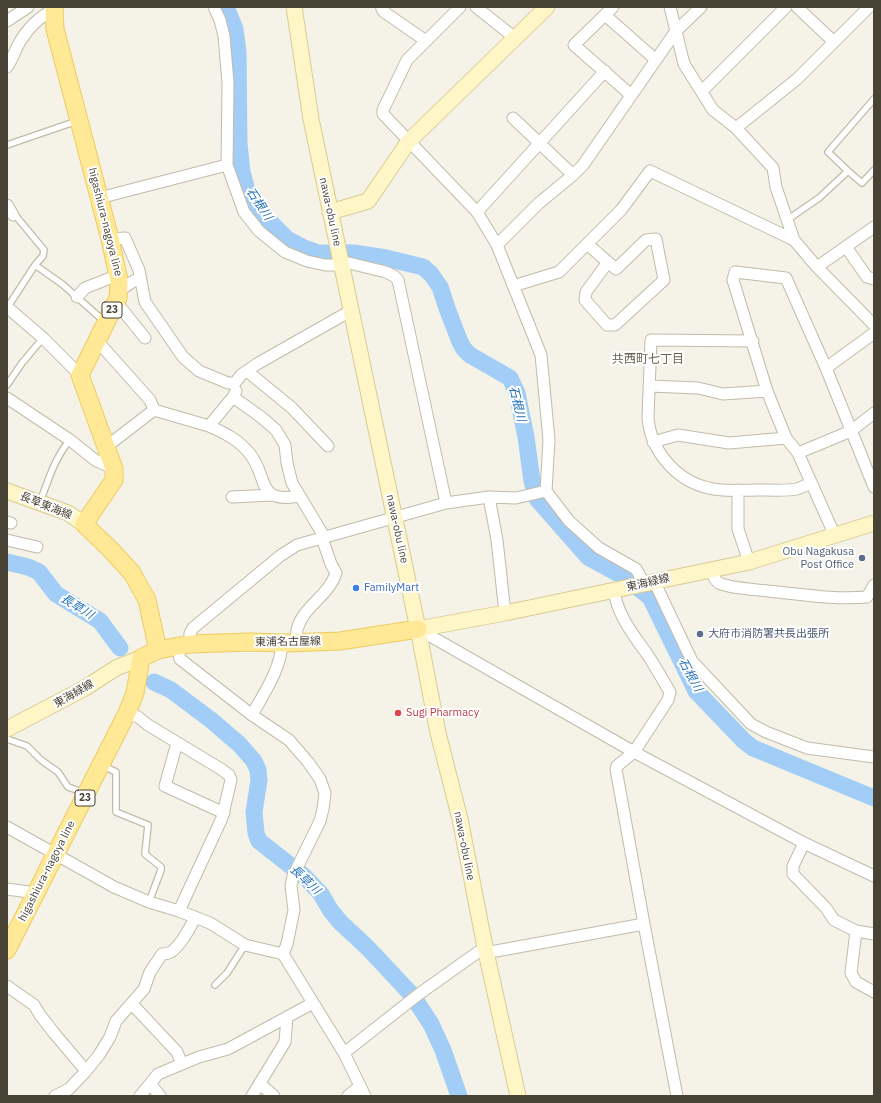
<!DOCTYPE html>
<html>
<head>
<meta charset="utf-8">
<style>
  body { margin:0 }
  #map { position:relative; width:881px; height:1103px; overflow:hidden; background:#f5f2e8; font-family:"IBM Plex Sans",sans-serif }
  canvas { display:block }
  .frame { position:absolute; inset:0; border:8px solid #494336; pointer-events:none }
</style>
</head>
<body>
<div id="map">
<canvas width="881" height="1103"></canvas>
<div class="frame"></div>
</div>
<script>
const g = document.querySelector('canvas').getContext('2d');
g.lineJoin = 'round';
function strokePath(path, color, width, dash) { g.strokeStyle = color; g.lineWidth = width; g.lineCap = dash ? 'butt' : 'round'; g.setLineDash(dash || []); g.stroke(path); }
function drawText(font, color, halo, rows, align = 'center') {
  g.font = font + ' "IBM Plex Sans","Noto Sans JP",sans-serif'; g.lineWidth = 4; g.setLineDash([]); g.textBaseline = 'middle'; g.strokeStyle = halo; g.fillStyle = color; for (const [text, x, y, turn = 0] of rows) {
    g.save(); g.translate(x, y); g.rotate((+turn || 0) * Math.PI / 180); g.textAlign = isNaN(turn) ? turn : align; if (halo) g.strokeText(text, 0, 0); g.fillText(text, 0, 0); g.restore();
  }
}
strokePath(new Path2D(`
  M226,7L235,29L238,52L239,144L242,172L247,191L255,203L265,217L287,239L304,248L318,253H354L386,258L423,267L431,274L440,287L448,311L460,342L464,349L470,355L510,378L517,393L526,437L532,481L537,499L588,557L619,574L650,597L696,691L744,741L753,748L874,798
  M7,562L28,567L39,572L56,594L100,621L120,648
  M154,682L171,690L211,720L239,744L254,761L258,770L259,780L254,812L256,833L259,841L305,877L321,894L331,911L341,923L367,947L412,995L431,1024L443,1050L459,1096`), '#a1cdf6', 17);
const lane = new Path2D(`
  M874,99L828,152L848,171L862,183L874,170
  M7,145L77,121
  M13,215H15L44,250L43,256L35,265
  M787,220L819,198L848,171
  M7,306L11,302L35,265L62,284L105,322
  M7,385L22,363L43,338
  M40,502C48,481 55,457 70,440
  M7,739L27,746L41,760L58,772L68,787L85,793
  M103,766L116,772V812L148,825L145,854L161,867V870L149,902
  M215,985L227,973L245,945`);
const street = new Path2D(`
  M214,7L220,20L224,36L228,83L227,165L244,212L259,231L285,252L307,261L325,265H341L349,263L386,272L394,276L398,280L446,503
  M384,7L382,9L384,12L426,41
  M460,7L407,60L383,110V114L477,212L497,245L541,355L549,440L546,491L569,521L599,548L636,569L644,583
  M476,7L515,38
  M613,7L574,45L631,95
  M670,7L684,64L713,110L736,128L773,168L776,187L794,240L817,267L874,325
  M797,7L834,42
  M605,15L656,60
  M7,21L28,7
  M7,67C11,61 14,54 17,47C26,30 38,17 55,9
  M702,91L786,7
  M513,118L573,175
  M736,128L797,79L869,7
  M99,198L227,165
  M7,205L13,215
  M477,212L605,71
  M110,239L125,238L139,270L145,302L183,357L199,371L228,383H235
  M587,244L616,269L646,240L656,239L664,280L615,325H607L585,300L586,292L608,262
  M497,245L539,203L573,175L583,165L676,31L701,7
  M846,247L867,277L874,279
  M817,267L874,227
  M513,286L559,272L621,210L650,171L794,240
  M120,289C128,287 131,280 140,279
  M77,297L85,288L118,275
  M115,303L121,308L145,338
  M7,307L43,338L80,375
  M753,341L651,340L648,417C650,450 676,481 709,488C724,492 742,490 758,490C768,490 787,491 797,489C802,487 807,485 811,483
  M97,343L100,344L150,400L154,410
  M826,368L874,333
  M247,371L292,408L328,446
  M235,383L241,375L257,364L352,310
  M649,386L698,388L723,394L767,391
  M233,397L261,417L276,430L285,445L287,463L292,483L325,538
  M7,398L70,440L95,460L114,469
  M209,426C225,433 239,440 250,454C269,478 255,504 300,496
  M653,442L678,435L729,443L786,438
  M106,447L154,410L209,426L233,397L236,391
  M798,453L851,431L874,413
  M738,490V529L749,562
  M232,497L272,495
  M489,497L516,498L546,491
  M7,522L11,523
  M835,536L798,453L786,438L767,391L733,280L735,272L786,278L826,368L874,487
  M7,540L37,547
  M711,570C713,575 714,580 719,583C732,589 753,589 768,591C800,594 834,600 867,597L874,585
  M654,581L692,661L751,724L766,732L807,748L874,757
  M614,591C618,617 634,635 649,657C656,668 663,680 670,692L668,700L634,752L617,766L616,769L644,924L677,1096
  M418,629L634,752L804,843L874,876
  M297,643C297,639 296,634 297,630C302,607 329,596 336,573L331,564L322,538
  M190,644V633L193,628L280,556L297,545L446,503L489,497L497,540L505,613
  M177,647L180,659L252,715L289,740L308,762L320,779L325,793L323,809L320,821L293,876L291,886L294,910L287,944L283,954
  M127,713L138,717L148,725L221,769L229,775L231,780L222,818L179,911
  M252,715C264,693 281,669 282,643
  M177,743L165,786L224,813
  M7,827L114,887L149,902L179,911L210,923L245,945L283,954L344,1053L365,1096
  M804,843L793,866V874L826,908L834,920L856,931L874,934
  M7,889L36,893
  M856,931L851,973L856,982L874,992
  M7,986L34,1005L40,1015L54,1033L86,1071L99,1055L110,1037L116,1021L144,989L150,972L162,954C165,954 169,953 171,952C180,946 191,927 195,917
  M132,1004L177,1052L182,1064
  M344,1053L419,994L478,952L496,951L644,924
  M260,1084L274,1096
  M152,1086L160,1096
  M55,1096L69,1089L86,1071
  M140,1096L158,1074L199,1057L228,1049L313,1003
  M252,1096L285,1042L287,1017
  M348,1096L360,1086`);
const secondary = new Path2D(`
  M294,7L311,119L418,629L438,733L460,819L486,952L518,1096
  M330,212L368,201L409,141L547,7
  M7,491L68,513L84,524
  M418,629L505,613L749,562L874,523
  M7,729L85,688L116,668L141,658`);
const primary = new Path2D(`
  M54,7L55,29L110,239L119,281L118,298L80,375L114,469V480L84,524L111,550L132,573L147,600L158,650
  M7,950L127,713L135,693L141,658L158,650L190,644L249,642L288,643L340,641L418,629`);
strokePath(lane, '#c2bbaa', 8);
strokePath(street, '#c2bbaa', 13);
strokePath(secondary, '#d9cb95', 17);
strokePath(primary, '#edcc5f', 19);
strokePath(lane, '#fff', 5.5);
strokePath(street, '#fff', 11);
strokePath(secondary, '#fff6c8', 15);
strokePath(primary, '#ffe997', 17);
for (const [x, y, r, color] of [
  [862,558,4,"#5c6f8a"],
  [356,588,4,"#3f7fe0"],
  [700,634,4,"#5c6f8a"],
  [398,713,4,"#e0444e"]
]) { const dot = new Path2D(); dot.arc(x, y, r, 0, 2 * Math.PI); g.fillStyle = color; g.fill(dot); strokePath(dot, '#fff', 1.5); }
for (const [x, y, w] of [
  [112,310,20],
  [85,798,20]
]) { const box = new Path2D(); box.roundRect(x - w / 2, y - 8, w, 16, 3); g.fillStyle = '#fff'; g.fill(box); strokePath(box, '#494336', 1); }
drawText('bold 10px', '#494336', null, [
  ["23",112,310],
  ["23",85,798]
]);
drawText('11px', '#494336', '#fff', [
  ["nawa-obu line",330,212,78],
  ["higashiura-nagoya line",105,222,76],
  ["長草東海線",46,506,22],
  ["nawa-obu line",397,529,78],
  ["東海緑線",648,583,-13],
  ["東浦名古屋線",288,642,-1],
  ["東海緑線",74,694,-30],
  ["nawa-obu line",464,846,79],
  ["higashiura-nagoya line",47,871,-63]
]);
drawText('11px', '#4e5e75', '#fff', [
  ["Obu Nagakusa",854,552],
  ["Post Office",854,565],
  ["大府市消防署共長出張所",708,634,"left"]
], 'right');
drawText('11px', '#366cbe', '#fff', [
  ["FamilyMart",364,588]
], 'left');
drawText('11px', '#be3a42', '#fff', [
  ["Sugi Pharmacy",406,713]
], 'left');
drawText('italic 12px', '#2673be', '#fff', [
  ["石根川",259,204,56],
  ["石根川",517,404,76],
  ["長草川",77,607,32],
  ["石根川",690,675,61],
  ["長草川",305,880,43]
]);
drawText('12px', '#6d624c', '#fff', [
  ["共西町七丁目",648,360]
]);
</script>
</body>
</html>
